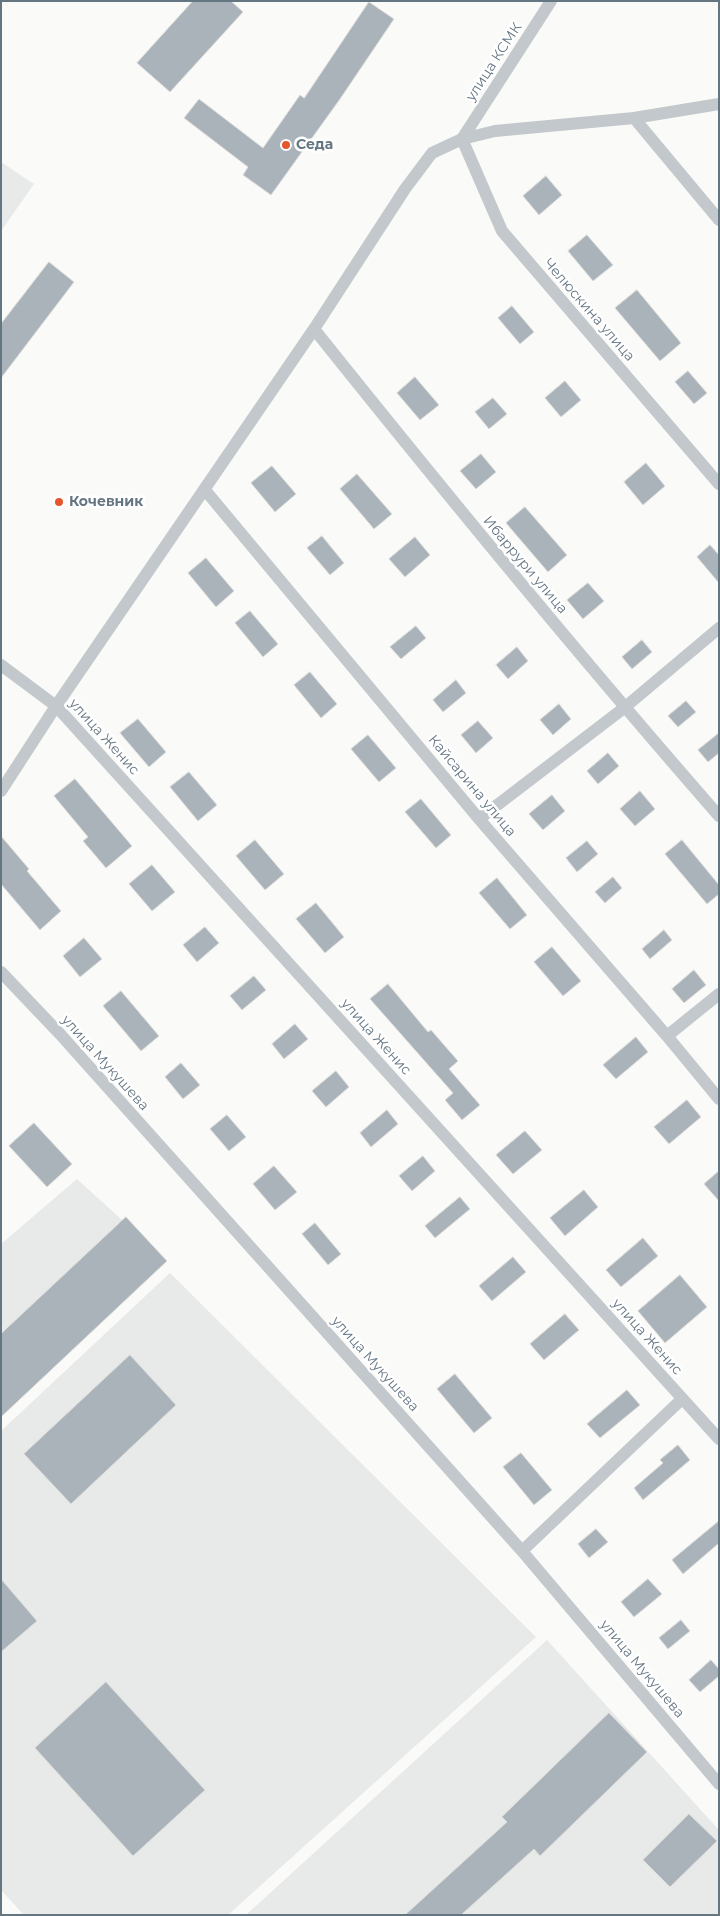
<!DOCTYPE html>
<html>
<head>
<meta charset="utf-8">
<style>
  body { margin:0 }
  #map { position:relative; width:720px; height:1916px; overflow:hidden; background:#fafaf8; font-family:Montserrat,sans-serif }
  canvas { display:block }
  .frame { position:absolute; inset:0; border:2px solid #657683; pointer-events:none }
</style>
</head>
<body>
<div id="map">
<canvas width="720" height="1916"></canvas>
<div class="frame"></div>
</div>
<script>
const g = document.querySelector('canvas').getContext('2d');
g.lineJoin = 'round';
function fillPath(path, color) { g.fillStyle = color; g.fill(path, 'evenodd'); }
function strokePath(path, color, width, dash) { g.strokeStyle = color; g.lineWidth = width; g.lineCap = dash ? 'butt' : 'round'; g.setLineDash(dash || []); g.stroke(path); }
function drawText(font, color, halo, rows, align = 'center') {
  g.font = font + ' Montserrat,sans-serif'; g.lineWidth = 5; g.setLineDash([]); g.textBaseline = 'middle'; g.strokeStyle = halo; g.fillStyle = color; for (const [text, x, y, turn = 0] of rows) {
    g.save(); g.translate(x, y); g.rotate((+turn || 0) * Math.PI / 180); g.textAlign = isNaN(turn) ? turn : align; if (halo) g.strokeText(text, 0, 0); g.fillText(text, 0, 0); g.restore();
  }
}
fillPath(new Path2D(`
  M1,162L34,184L1,231Z
  M77,1179L167,1261L1,1412V1244Z
  M170,1273L536,1637L228,1915H24L1,1890V1431Z
  M547,1640L719,1830V1915H246Z`), '#e8e9e9');
const building = new Path2D(`
  M193,1H231L243,12L170,92L137,63Z
  M369,2L394,19L340,99L271,195L243,175L248,167L184,118L199,99L263,148L300,95L304,98Z
  M546,176L562,195L539,215L523,196Z
  M587,235L613,265L593,281L568,251Z
  M49,262L74,282L1,378V324Z
  M637,290L681,343L660,361L615,308Z
  M512,306L534,332L520,344L498,318Z
  M688,371L707,393L694,404L675,382Z
  M415,377L439,405L420,420L397,393Z
  M565,381L581,400L561,417L545,398Z
  M493,398L507,414L489,429L475,412Z
  M481,454L496,472L476,489L460,471Z
  M646,463L665,486L643,505L624,482Z
  M272,466L296,494L275,512L251,483Z
  M357,474L392,514L374,529L340,489Z
  M525,507L567,555L548,572L506,523Z
  M322,536L344,563L330,575L307,548Z
  M415,537L430,555L405,577L389,559Z
  M710,545L719,555V583L697,557Z
  M206,558L234,591L216,607L188,573Z
  M588,583L604,601L583,619L567,600Z
  M250,611L278,644L263,657L235,623Z
  M416,626L426,638L401,659L390,647Z
  M642,640L652,652L632,669L622,657Z
  M517,647L528,661L508,679L496,665Z
  M310,672L337,704L321,718L294,685Z
  M456,680L466,693L443,712L433,700Z
  M686,701L696,712L678,727L668,716Z
  M559,704L571,719L553,735L540,720Z
  M138,719L166,752L149,767L120,733Z
  M478,721L493,738L476,753L461,735Z
  M719,733V753L708,762L698,750Z
  M368,735L396,768L379,782L351,749Z
  M608,753L619,766L598,784L587,771Z
  M189,772L217,805L198,821L170,787Z
  M75,779L132,846L106,868L83,841L88,837L54,796Z
  M640,791L655,809L635,826L620,809Z
  M552,795L565,811L543,830L529,814Z
  M421,799L451,835L436,848L405,812Z
  M1,836L29,869L27,871L61,911L40,930L1,884Z
  M255,840L284,874L265,890L236,856Z
  M682,840L719,885V894L707,904L665,854Z
  M587,841L598,854L577,872L566,858Z
  M152,865L175,892L152,911L129,884Z
  M613,877L622,888L605,903L595,892Z
  M497,878L527,915L510,929L479,893Z
  M316,903L344,937L325,953L296,919Z
  M205,927L219,943L197,962L183,945Z
  M664,930L672,940L650,959L642,949Z
  M84,938L102,959L80,977L63,956Z
  M552,947L581,981L563,996L534,962Z
  M694,970L706,985L684,1003L672,989Z
  M254,976L266,990L242,1010L230,996Z
  M388,984L428,1032L431,1030L458,1061L449,1069L480,1105L462,1120L445,1100L453,1093L370,999Z
  M121,991L159,1036L141,1051L103,1006Z
  M295,1024L308,1039L284,1059L272,1044Z
  M636,1037L648,1052L616,1079L603,1065Z
  M181,1063L200,1085L183,1099L165,1077Z
  M336,1071L349,1087L326,1107L312,1091Z
  M687,1100L701,1117L669,1144L654,1127Z
  M387,1110L398,1124L371,1147L360,1133Z
  M227,1115L246,1137L229,1151L210,1129Z
  M34,1123L72,1164L47,1187L9,1146Z
  M525,1131L542,1150L513,1174L496,1155Z
  M423,1156L435,1171L412,1191L399,1176Z
  M274,1166L297,1192L275,1210L253,1184Z
  M719,1171V1201L704,1184Z
  M584,1190L598,1207L565,1236L550,1218Z
  M460,1197L470,1209L435,1238L425,1226Z
  M126,1217L167,1261L1,1417V1334Z
  M315,1223L341,1254L328,1265L302,1234Z
  M643,1238L658,1256L621,1287L606,1270Z
  M513,1257L526,1272L492,1301L479,1286Z
  M680,1275L707,1307L665,1343L638,1311Z
  M565,1314L579,1330L544,1360L530,1344Z
  M130,1355L176,1405L71,1504L24,1454Z
  M455,1374L492,1418L474,1433L437,1389Z
  M627,1390L640,1405L600,1438L587,1424Z
  M678,1445L690,1460L643,1500L634,1488L663,1463L660,1460Z
  M521,1453L552,1490L534,1505L503,1467Z
  M719,1521V1543L683,1574L672,1560Z
  M596,1529L608,1542L589,1558L578,1544Z
  M1,1579L37,1621L1,1652Z
  M648,1579L662,1594L634,1617L621,1602Z
  M681,1620L690,1631L668,1649L659,1638Z
  M711,1660L719,1669V1676L700,1692L689,1680Z
  M106,1682L205,1790L133,1856L35,1748Z
  M609,1713L647,1752L540,1856L534,1849L461,1915H405L507,1822L502,1817Z
  M689,1814L717,1841L670,1887L643,1860Z`);
fillPath(building, '#aab3b9');
strokePath(building, '#dcdcda', 1);
strokePath(new Path2D(`
  M634,118L719,220
  M462,139L502,231L719,484
  M462,139L551,1
  M314,329C446,494 580,657 719,816
  M205,490L479,819L667,1036L719,1099
  M1,665L56,706L719,1439
  M1,791L56,706L314,329L405,189L432,153L462,139L495,131L634,118L719,104
  M479,819L624,708L719,628
  M1,972L60,1034L522,1551L719,1784
  M667,1036L719,994
  M522,1551L682,1399`), '#c3c8cc', 12);
for (const [x, y, r, color] of [
  [286,145,5,"#e4572e"],
  [59,502,5,"#e4572e"]
]) { const dot = new Path2D(); dot.arc(x, y, r, 0, 2 * Math.PI); g.fillStyle = color; g.fill(dot); strokePath(dot, '#fff', 2); }
drawText('14px', '#657683', '#fff', [
  ["улица КСМК",494,62,-57],
  ["Челюскина улица",589,310,49],
  ["Ибаррури улица",525,565,50],
  ["улица Женис",104,737,48],
  ["Кайсарина улица",472,786,50],
  ["улица Женис",376,1037,48],
  ["улица Мукушева",105,1063,48],
  ["улица Женис",647,1337,48],
  ["улица Мукушева",375,1364,48],
  ["улица Мукушева",642,1669,50]
]);
drawText('bold 14px', '#657683', '#fff', [
  ["Седа",296,145],
  ["Кочевник",69,502]
], 'left');
</script>
</body>
</html>
